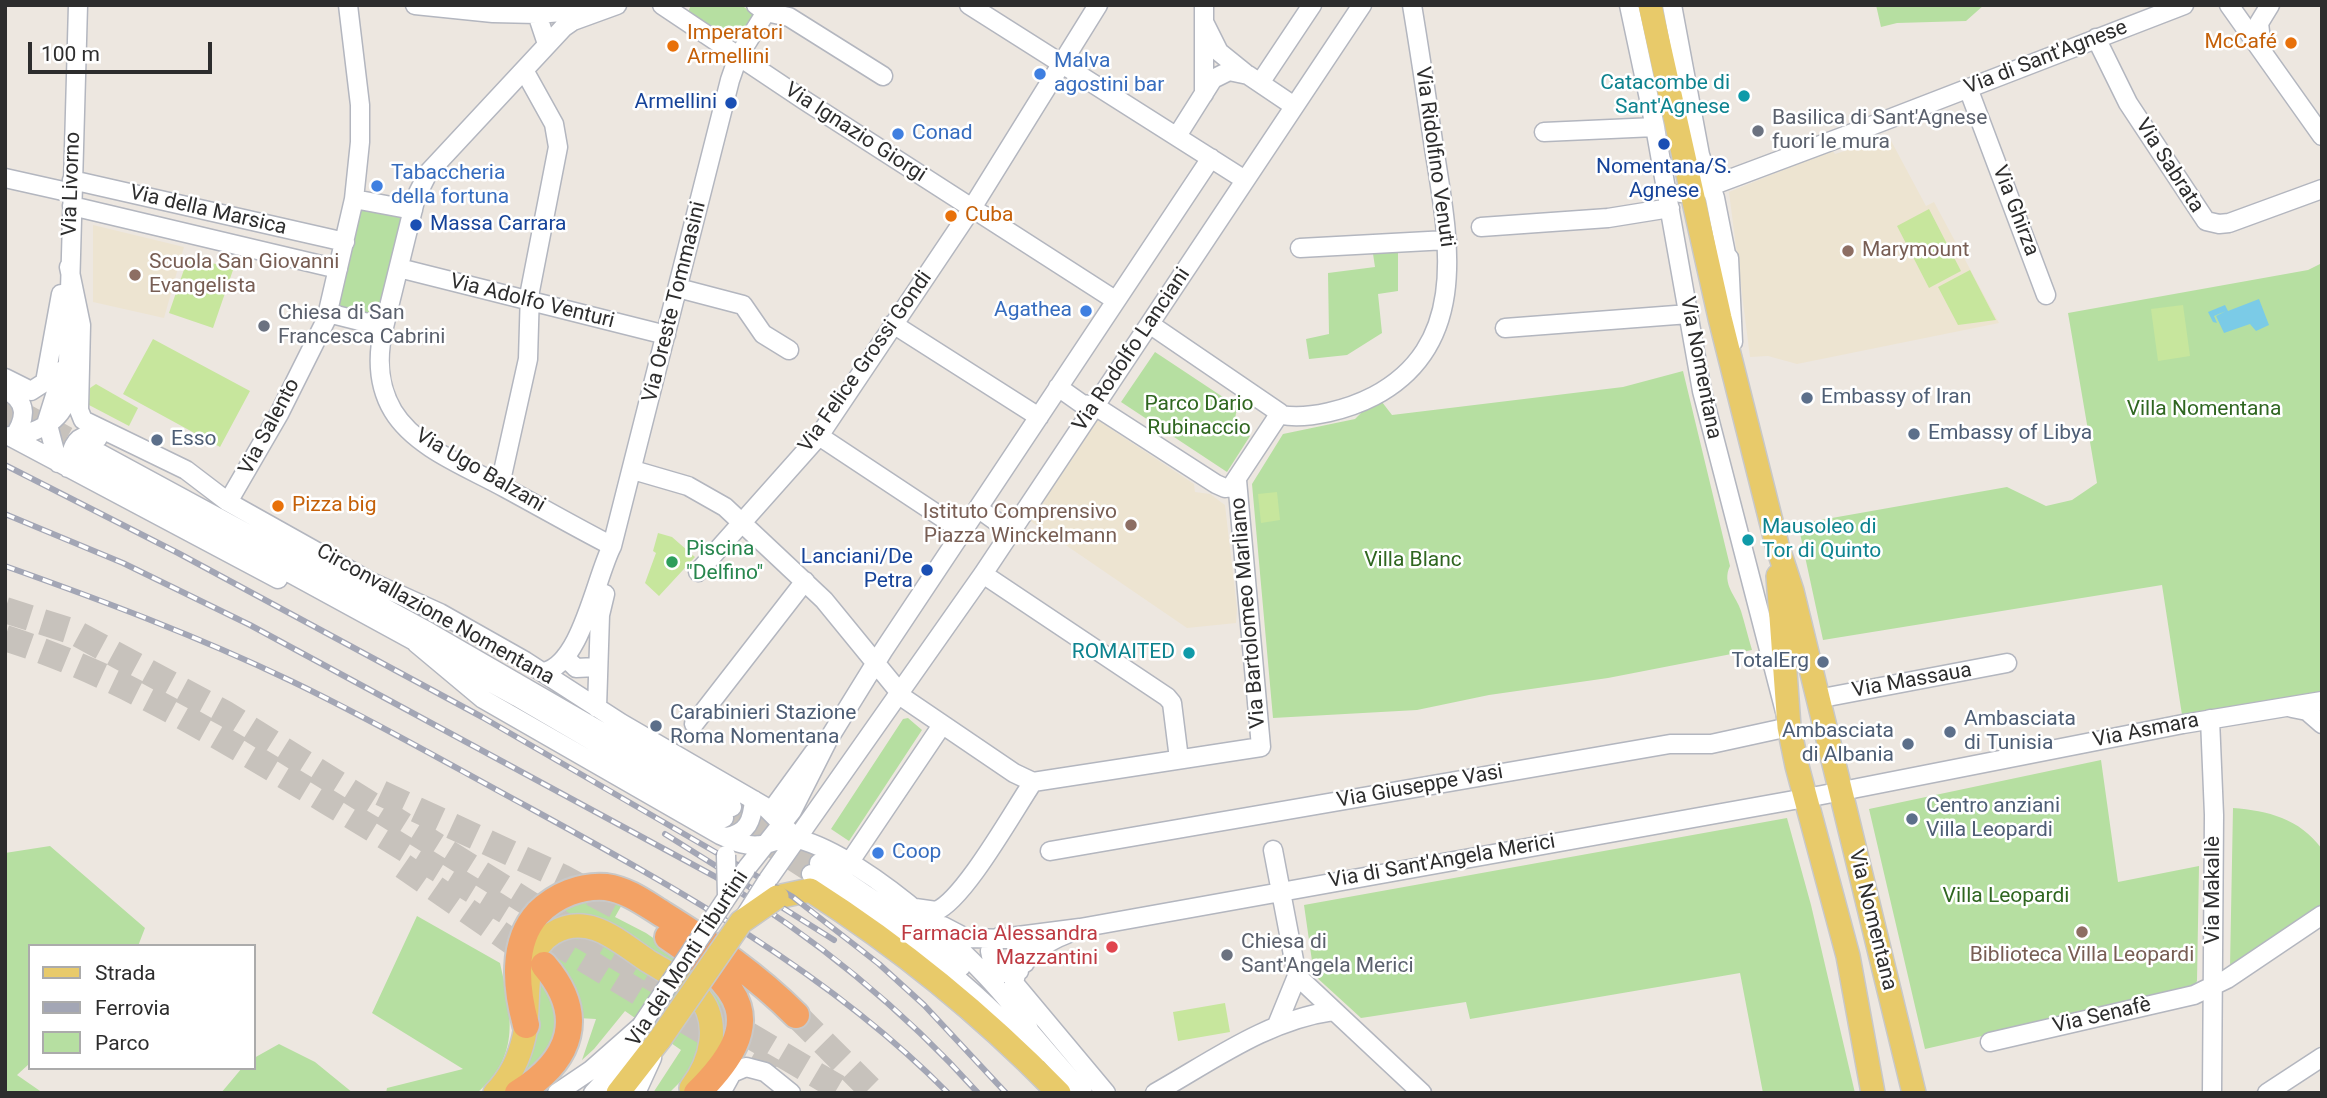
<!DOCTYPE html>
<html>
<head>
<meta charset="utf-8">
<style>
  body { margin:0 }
  #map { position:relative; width:2327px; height:1098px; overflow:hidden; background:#ede7e0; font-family:Roboto,sans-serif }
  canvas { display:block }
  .frame { position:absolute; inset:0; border:7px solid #2d2d2d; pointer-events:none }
  .legend { position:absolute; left:28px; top:944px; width:228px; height:126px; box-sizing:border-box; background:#fff; border:2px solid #ababab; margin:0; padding:9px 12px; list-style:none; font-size:21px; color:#2d2d2d }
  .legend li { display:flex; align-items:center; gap:14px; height:35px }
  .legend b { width:35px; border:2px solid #ababab }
  .scale { position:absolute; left:28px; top:42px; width:184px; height:32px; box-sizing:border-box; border:4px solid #2d2d2d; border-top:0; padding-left:9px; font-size:21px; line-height:24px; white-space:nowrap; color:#2d2d2d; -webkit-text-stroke:5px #fff; paint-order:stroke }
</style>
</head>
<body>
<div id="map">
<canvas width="2327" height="1098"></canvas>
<div class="frame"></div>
<ul class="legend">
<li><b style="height:9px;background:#e8ca6a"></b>Strada</li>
<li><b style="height:9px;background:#a3a6b5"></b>Ferrovia</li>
<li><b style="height:19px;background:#b6dfa1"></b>Parco</li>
</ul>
<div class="scale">100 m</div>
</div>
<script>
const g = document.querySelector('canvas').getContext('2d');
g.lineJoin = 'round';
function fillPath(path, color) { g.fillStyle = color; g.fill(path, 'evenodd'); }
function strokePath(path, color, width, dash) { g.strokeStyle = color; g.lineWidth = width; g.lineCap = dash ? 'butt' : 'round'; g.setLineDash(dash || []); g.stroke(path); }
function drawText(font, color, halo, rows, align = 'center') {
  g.font = font + ' Roboto,sans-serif'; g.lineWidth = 5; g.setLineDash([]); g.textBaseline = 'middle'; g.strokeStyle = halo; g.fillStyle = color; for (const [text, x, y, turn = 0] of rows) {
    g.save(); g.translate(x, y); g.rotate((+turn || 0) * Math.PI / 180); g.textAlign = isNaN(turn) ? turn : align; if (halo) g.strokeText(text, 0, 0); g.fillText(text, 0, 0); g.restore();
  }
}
fillPath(new Path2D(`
  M1889,137L1926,206L1934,202L1999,323L1797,364L1768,356L1750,357L1729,192L1832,150L1835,154Z
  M93,225L184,247L164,318L93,302Z
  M1097,415L1108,419V427L1194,484L1195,492L1210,494L1225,505L1237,609L1236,623L1187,628L1029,520Z`), '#ede4d1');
fillPath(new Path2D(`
  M691,5H741L757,16L738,46L688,12Z
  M1876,5H1984L1966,21L1897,23L1881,27Z
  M362,205L404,214L379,320L336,310Z
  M1398,245V291L1378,294L1382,333L1347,355L1309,359L1306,339L1329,334L1328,273L1375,267L1372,247Z
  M2322,263V696L2270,706L2182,715L2162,585L1823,640L1798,524L2007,487L2046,506L2072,500L2097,483L2068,313L2308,270Z
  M1155,352L1238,407C1232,422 1237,428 1250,436L1227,472L1121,402Z
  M1683,371L1730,566C1721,584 1737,597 1741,611C1745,624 1748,637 1752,650L1608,678L1489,695L1417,710L1273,718L1252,484L1283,434L1355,419L1369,405L1382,402L1392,415L1623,387Z
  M908,718L922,730L849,841L831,829L903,719Z
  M2101,760L2118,882L2199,866L2197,981L2193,988L1925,1049L1869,809Z
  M2233,808C2268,811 2299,818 2322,849V907L2230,967Z
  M1787,818L1811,905L1855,1093H1763L1740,973L1470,1019L1466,1002L1361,1018L1314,975L1304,905Z
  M50,846L145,928L138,946H30V1063L17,1075L43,1093H5V853Z
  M589,895L624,901L615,917L646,933L718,983L731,1015L718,1053L714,1011L603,921L531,938L540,921Z
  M417,916L500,963C511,1013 522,1055 477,1093H386L387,1088L463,1069L372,1013Z
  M583,931C623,955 722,995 700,1055C694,1070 681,1081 669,1093H653L681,1050L625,1011L594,1049L582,1060L596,1019L578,1018L560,1008L554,1048L515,1085L536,989L550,944Z
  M279,1044L315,1062L353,1093H221L242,1068H254V1058Z`), '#b6dfa1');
fillPath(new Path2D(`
  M1929,209L1961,271L1929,288L1897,226Z
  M189,255L233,270L213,328L169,313Z
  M1970,270L1996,320L1958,325L1938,287Z
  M2183,305L2190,356L2158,361L2151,309Z
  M153,339L250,391L220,447L123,394Z
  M96,384L138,408L129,426L89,405L90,388Z
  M1277,492L1280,520L1261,523L1258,494Z
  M658,533L672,537L695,557L659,596L645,583L656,553L653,551Z
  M1225,1003L1230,1032L1178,1041L1173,1012Z`), '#c7e69d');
fillPath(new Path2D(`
  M2259,299L2269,325L2256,331L2250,324L2224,333L2216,316L2226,311L2214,316L2217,323L2213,322L2208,312L2225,305L2228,311Z`), '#7bcbe7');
strokePath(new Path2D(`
  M5,401L88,447
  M5,416L33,432
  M732,807L819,863
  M724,818L811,874`), '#c7c2bc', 18, [18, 9]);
strokePath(new Path2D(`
  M5,610L74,632L226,714L578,934L847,1093
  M5,638C121,675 223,739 326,801C478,892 627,989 781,1076
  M381,793L562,877L622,909
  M403,866L538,960
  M796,1015L874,1093`), '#c7c2bc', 26, [26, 13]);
const minor = new Path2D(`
  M415,5L493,13L537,14L547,44
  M662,5L804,100L1115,300
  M969,5L1245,180
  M1672,5L1700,155L1715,198L1729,269
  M2229,5L2322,136
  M766,12L789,17L883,76
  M537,14L587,10
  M1205,24L1219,52L1245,73
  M2096,38L2128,103L2206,221L2219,224L2229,223L2322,189
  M2262,49L2259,23L2270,5
  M1260,83L1312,5
  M1968,88L2046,295
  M1204,94V5
  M1544,132L1655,127
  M1177,136L1213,79L1229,71L1248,75L1294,106
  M5,178L72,193
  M72,180L345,242
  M1681,193L1711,186L1850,134L2184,5
  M354,199L413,210
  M72,206L338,269
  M1481,227L1608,218L1670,208
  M1300,248L1447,240
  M1729,258L1733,342
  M69,267L81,325L79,410L83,420L186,470L228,502L369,581L440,613L525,661L621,723L764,806L797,839
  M399,268L666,335
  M678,288L743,305L763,334L789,350
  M328,313L384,327L416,197L428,173L563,28L573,21L617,5
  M893,324L1039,417
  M384,327C377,356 377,384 393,411C416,449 470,468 507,489C542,508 577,528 612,546
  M1505,328L1689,314
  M5,378L31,391L45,382L61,294
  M1058,387L1082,404L1095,406L1216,484L1225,488L1231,487L1280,413L1151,325
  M5,389C29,402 26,419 13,438
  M1281,415C1309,420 1349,409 1374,396C1472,344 1448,237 1434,148C1427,100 1420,53 1412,5
  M9,436L278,579
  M819,436L964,532
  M13,438C35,432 61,423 67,398L78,5
  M88,447L429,632L732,807
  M81,459L517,697L724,818
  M58,463L47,421L63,370
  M68,468C71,453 72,439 88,435L98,438
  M633,470L688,486L725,507L824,600L905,699L1014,773L1033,782L1261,747L1237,480
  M500,485L528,359L530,291L558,147L554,124L524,70
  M228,502L279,414L326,320L354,199L360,142V105L348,5
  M979,509L1011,532
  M698,572L819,436L972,208L1098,5
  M983,574L1167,697L1172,703L1179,759
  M416,643L483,699L720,835C734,841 745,847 761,845C773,843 785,836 798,839C868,857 990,968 1029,1029
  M565,657L576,668L597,667
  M543,672C581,666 596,576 612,546L730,80L738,57L766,12L756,5
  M1817,699L2007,663
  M597,708L600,615L605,594
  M2292,708L2307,711L2322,724
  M2210,719L2214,815L2212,1093
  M694,724L805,581
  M771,811L814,752
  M726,837C748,833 752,821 754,800
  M1273,850L1297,976L1422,1093
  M1050,851L1670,744H1711L1789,727L1702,391L1655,127L1629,5
  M819,863L897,916L961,967
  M849,863L942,725
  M746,869L792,811L828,740L883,651L1211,158
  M811,874C893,925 972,983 1036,1056
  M767,881L983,574L1362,5
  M915,908L936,911C964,900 1014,810 1033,782
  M943,926L966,938L1013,939L1025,948V963
  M1067,934C1048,941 1016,961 1014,983L1106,1093
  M999,937L990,951L993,965L1006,973L1019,971
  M1010,937L1080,928L1822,795L2183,724L2322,701
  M1021,1021L1083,1093
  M1277,1025L1297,976
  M1990,1042L2194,995L2227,979L2322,915
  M557,1093L591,1070L641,1026
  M593,1093L619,1065L636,1035
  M636,1093L652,1058
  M721,1093L732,1073L746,1067L765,1072L791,1093
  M1155,1093C1212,1061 1267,1020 1333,1011
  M2267,1093L2322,1057`);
const major = new Path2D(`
  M1650,5L1720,318L1777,545L1792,591L1914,1093
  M1778,576L1789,727L1797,766L1848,956L1873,1093
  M777,897L810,890C901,948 983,1015 1059,1093
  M495,1093C511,1076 519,1059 524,1037C532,1003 518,954 553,933C589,912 619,942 648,961C664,971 684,980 697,994C722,1021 711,1062 691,1088
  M618,1093L660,1039`);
const highway = new Path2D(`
  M668,937C742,987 771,1020 697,1093
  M526,1025C516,989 511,942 538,913C556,895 581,885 606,887C628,890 646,904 664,915C712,945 756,975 796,1015
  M518,1093C572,1060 587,1015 544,965`);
strokePath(minor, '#b3b6bf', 21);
strokePath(major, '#c8c8c8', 26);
strokePath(highway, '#c8c8c8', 30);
strokePath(minor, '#fff', 18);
strokePath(major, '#e8ca6a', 23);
strokePath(highway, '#f3a265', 26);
const rail = new Path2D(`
  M5,465L178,553L482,717L793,897L879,964L924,1005L1006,1093
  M5,514L123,563L250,625L714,876C813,936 900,1006 978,1093
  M5,566C101,600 197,636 289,680C371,719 450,765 530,808C676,888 830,973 948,1093
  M665,834L834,940`);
strokePath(rail, '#a3a6b5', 6);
strokePath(rail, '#fff', 3.5, [10]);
const minorBridge = new Path2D(`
  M726,855L727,896
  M745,916L767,881
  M641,1026L746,869`);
const majorBridge = new Path2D(`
  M660,1039L741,922L777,897`);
strokePath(minorBridge, '#b3b6bf', 21, []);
strokePath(majorBridge, '#c8c8c8', 26, []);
strokePath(minorBridge, '#fff', 18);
strokePath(majorBridge, '#e8ca6a', 23);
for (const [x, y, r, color] of [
  [2291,43,7,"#e8710a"],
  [673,46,7,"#e8710a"],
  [1040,74,7,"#3f7fe0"],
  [1744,96,7,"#0f9aa8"],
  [731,103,7,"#1a4fb4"],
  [1758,131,7,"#6b7280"],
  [898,134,7,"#3f7fe0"],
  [1664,144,7,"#1a4fb4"],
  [377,186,7,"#3f7fe0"],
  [951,216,7,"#e8710a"],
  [416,225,7,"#1a4fb4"],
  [1848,251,7,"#8d6e63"],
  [135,275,7,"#8d6e63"],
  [1086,311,7,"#3f7fe0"],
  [264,326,7,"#6b7280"],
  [1807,398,7,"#5c6f8a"],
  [1914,434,7,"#5c6f8a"],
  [157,440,7,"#5c6f8a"],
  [278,506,7,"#e8710a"],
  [1131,525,7,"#8d6e63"],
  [1748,540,7,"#0f9aa8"],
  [672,562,7,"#2e9e5b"],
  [927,570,7,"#1a4fb4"],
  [1189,653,7,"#0f9aa8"],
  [1823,662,7,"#5c6f8a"],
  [656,726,7,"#5c6f8a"],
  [1950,732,7,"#5c6f8a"],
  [1908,744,7,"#5c6f8a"],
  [1912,819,7,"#5c6f8a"],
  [878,853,7,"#3f7fe0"],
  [2082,932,7,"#8d6e63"],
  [1112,947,7,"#e0444e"],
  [1227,955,7,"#6b7280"]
]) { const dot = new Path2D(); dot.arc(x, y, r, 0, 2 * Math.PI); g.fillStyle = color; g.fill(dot); strokePath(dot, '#fff', 2.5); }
drawText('21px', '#c56008', '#fff', [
  ["Imperatori",687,34],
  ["Armellini",687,58],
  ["McCafé",2277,43,"right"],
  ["Cuba",965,216],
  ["Pizza big",292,506]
], 'left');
drawText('21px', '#2d2d2d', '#fff', [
  ["Via di Sant'Agnese",2046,58,-21],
  ["Via Ignazio Giorgi",855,133,33],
  ["Via Ridolfino Venuti",1434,157,82],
  ["Via Sabrata",2169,166,57],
  ["Via Livorno",72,184,-88],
  ["Via della Marsica",208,211,13],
  ["Via Ghirza",2015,211,69],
  ["Via Adolfo Venturi",532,302,14],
  ["Via Oreste Tommasini",675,302,-76],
  ["Via Rodolfo Lanciani",1132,350,-56],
  ["Via Felice Grossi Gondi",866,362,-55],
  ["Via Nomentana",1700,368,79],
  ["Via Salento",270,427,-62],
  ["Via Ugo Balzani",480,471,30],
  ["Via Bartolomeo Marliano",1249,613,-95],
  ["Circonvallazione Nomentana",435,615,29],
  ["Via Massaua",1912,681,-10],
  ["Via Asmara",2146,731,-11],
  ["Via Giuseppe Vasi",1420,787,-10],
  ["Via di Sant'Angela Merici",1442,862,-10],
  ["Via Makallè",2214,890,-90],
  ["Via Nomentana",1872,920,76],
  ["Via dei Monti Tiburtini",688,959,-57],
  ["Via Senafè",2102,1016,-13]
]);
drawText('21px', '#366cbe', '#fff', [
  ["Malva",1054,62],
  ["agostini bar",1054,86],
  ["Conad",912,134],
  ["Tabaccheria",391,174],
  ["della fortuna",391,198],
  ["Agathea",1072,311,"right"],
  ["Coop",892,853]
], 'left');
drawText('21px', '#0d838f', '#fff', [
  ["Catacombe di",1730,84],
  ["Sant'Agnese",1730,108],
  ["Mausoleo di",1762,528,"left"],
  ["Tor di Quinto",1762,552,"left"],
  ["ROMAITED",1175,653]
], 'right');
drawText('21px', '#164399', '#fff', [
  ["Armellini",717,103],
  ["Nomentana/S.",1664,168,"center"],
  ["Agnese",1664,192,"center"],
  ["Massa Carrara",430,225,"left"],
  ["Lanciani/De",913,558],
  ["Petra",913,582]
], 'right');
drawText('21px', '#5b616d', '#fff', [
  ["Basilica di Sant'Agnese",1772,119],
  ["fuori le mura",1772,143],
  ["Chiesa di San",278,314],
  ["Francesca Cabrini",278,338],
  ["Chiesa di",1241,943],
  ["Sant'Angela Merici",1241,967]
], 'left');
drawText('21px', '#785e54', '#fff', [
  ["Marymount",1862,251],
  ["Scuola San Giovanni",149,263],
  ["Evangelista",149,287],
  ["Istituto Comprensivo",1117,513,"right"],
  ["Piazza Winckelmann",1117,537,"right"],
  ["Biblioteca Villa Leopardi",2082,956,"center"]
], 'left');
drawText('21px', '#4e5e75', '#fff', [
  ["Embassy of Iran",1821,398],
  ["Embassy of Libya",1928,434],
  ["Esso",171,440],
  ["TotalErg",1809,662,"right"],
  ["Carabinieri Stazione",670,714],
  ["Roma Nomentana",670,738],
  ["Ambasciata",1964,720],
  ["di Tunisia",1964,744],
  ["Ambasciata",1894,732,"right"],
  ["di Albania",1894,756,"right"],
  ["Centro anziani",1926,807],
  ["Villa Leopardi",1926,831]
], 'left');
drawText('21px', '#2f6620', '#fff', [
  ["Parco Dario",1199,405],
  ["Rubinaccio",1199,429],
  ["Villa Nomentana",2204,410],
  ["Villa Blanc",1413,561],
  ["Villa Leopardi",2006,897]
]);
drawText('21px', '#27864d', '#fff', [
  ["Piscina",686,550],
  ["\"Delfino\"",686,574]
], 'left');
drawText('21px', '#be3a42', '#fff', [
  ["Farmacia Alessandra",1098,935],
  ["Mazzantini",1098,959]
], 'right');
</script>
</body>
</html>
